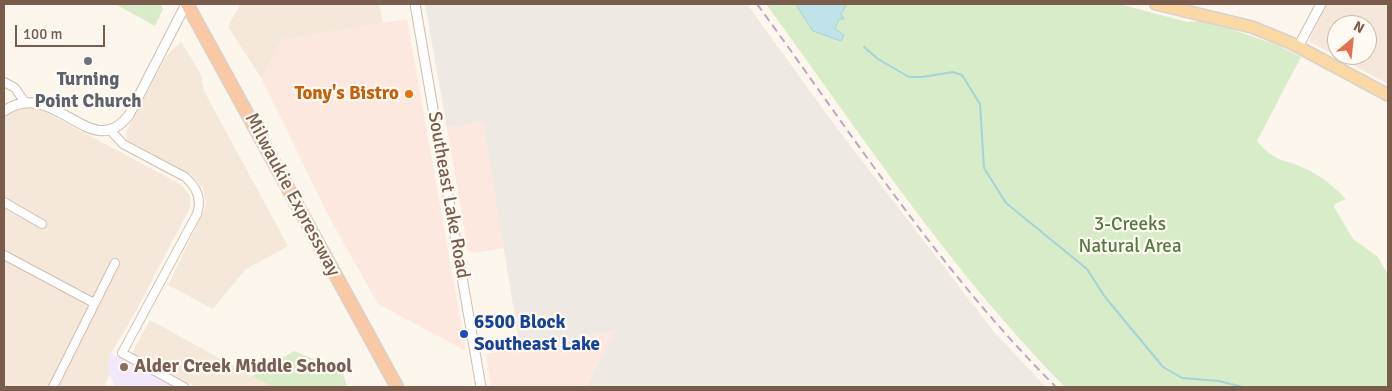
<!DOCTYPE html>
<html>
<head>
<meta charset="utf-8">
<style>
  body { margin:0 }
  #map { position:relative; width:1392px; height:391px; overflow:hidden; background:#fdf6ec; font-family:Signika,sans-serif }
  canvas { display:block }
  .frame { position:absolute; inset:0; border:5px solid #7a5c4d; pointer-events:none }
  .north { position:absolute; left:1327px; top:15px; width:50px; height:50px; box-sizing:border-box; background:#fffaf3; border:1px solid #cabbb1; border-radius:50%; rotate:28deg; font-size:14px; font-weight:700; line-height:20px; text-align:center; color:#7a5c4d }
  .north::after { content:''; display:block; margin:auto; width:18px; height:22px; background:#e76f51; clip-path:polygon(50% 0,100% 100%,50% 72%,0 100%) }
  .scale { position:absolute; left:15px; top:25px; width:90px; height:22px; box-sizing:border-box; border:2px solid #7a5c4d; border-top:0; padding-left:6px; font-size:15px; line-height:18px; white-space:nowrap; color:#7a5c4d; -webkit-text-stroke:4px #fffaf3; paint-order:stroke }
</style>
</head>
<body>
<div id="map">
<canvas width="1392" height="391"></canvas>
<div class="frame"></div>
<div class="north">N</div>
<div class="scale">100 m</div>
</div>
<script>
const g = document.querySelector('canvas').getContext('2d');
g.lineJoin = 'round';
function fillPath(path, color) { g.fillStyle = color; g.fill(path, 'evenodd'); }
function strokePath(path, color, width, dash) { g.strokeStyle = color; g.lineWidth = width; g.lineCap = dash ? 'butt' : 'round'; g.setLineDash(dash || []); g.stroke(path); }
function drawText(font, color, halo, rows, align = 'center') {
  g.font = font + ' Signika,sans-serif'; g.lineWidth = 4.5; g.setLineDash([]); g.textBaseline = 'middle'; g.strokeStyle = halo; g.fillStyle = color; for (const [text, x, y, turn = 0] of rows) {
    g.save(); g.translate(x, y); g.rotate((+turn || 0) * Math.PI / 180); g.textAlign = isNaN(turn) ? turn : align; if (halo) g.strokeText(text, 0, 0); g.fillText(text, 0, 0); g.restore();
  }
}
fillPath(new Path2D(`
  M240,4H379L383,23L282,40L262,79L228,27Z
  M1326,4H1388V84L1309,41ZM1337,25H1367V55H1337Z
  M181,41L201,75L204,91L288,246L246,269L213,309L168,285L204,211L206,203L203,188L192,175L127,140L126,132L167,55Z
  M18,106L36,107L180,184L190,195V208L132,318L111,353L108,361L110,374L104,387H4V117Z
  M150,320L252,376L272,387H196L132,353Z`), '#f5e8da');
fillPath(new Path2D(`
  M407,19L466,351L378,304L327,213L262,79L281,40Z
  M483,122L504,248L474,253L468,250L447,128Z
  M617,330L586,387H491L486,354Z`), '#fde8e0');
fillPath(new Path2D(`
  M425,4H747L836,127L995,333L1046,387H586L616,330L520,348L483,122L447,128Z`), '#efe9e4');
fillPath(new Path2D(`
  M111,353L175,387H115L110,374L108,361Z`), '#f3e8fa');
fillPath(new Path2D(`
  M115,4H160L163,9L155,26Z
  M766,4H1119L1187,22L1202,21L1231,29L1277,45L1301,57L1257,141C1276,164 1285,158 1308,170C1323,177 1334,187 1346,199L1335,204L1334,207L1353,239L1378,257L1388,275V387H1065C951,272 861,134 766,4Z
  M294,351L330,366L339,360L347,387H272L252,376Z`), '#d8ecc9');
const water = new Path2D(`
  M796,4H847L841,14L844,19H839L835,29L844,35L841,41L813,31Z`);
fillPath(water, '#bfe3e8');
strokePath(water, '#a5d3da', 1);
strokePath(new Path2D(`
  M864,47L878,59L909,77H922L953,72L962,75L980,104L984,168L1006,203L1087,269L1105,297L1163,367L1182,378L1219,381L1243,387`), '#a5d3da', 2);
const minor = new Path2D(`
  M4,82L15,88L24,101
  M110,130L123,144L185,177C197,187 202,199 197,214L122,353L184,387
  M4,202L42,224
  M4,255L94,303
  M53,387L115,263`);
const tertiary = new Path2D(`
  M415,4L481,387
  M1298,47L1321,4
  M4,111C54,76 91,165 129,115L186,4`);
const primary = new Path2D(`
  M1156,4L1252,27L1291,43L1388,95`);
const trunk = new Path2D(`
  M187,4L397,387`);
strokePath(minor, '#d1beb0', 10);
strokePath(tertiary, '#d1beb0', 11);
strokePath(primary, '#dad1cd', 14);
strokePath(trunk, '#dad1cd', 15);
strokePath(minor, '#fff', 8);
strokePath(tertiary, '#fff', 9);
strokePath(primary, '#fbd9a5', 11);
strokePath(trunk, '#f9c8a4', 12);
strokePath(new Path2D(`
  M757,4C852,134 942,274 1056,387`), '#b9a8c9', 2, [8, 5]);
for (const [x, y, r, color] of [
  [88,61,5,"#6b7280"],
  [409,94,5,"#e8710a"],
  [464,334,5,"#1a4fb4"],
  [124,367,5,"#8d6e63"]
]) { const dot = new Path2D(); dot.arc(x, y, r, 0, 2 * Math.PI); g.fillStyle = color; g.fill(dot); strokePath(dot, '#fffaf3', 2); }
drawText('bold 19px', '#5b616d', '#fffaf3', [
  ["Turning",88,80],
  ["Point Church",88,102]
]);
drawText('bold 19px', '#c56008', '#fffaf3', [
  ["Tony's Bistro",399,94]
], 'right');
drawText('19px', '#7a5c4d', '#fffaf3', [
  ["Milwaukie Expressway",292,195,62],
  ["Southeast Lake Road",448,195,80]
]);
drawText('19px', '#537a41', '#fffaf3', [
  ["3-Creeks",1130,225],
  ["Natural Area",1130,247]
]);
drawText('bold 19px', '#164399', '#fffaf3', [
  ["6500 Block",474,323],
  ["Southeast Lake",474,345]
], 'left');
drawText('bold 19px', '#785e54', '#fffaf3', [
  ["Alder Creek Middle School",134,367]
], 'left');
</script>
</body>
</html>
